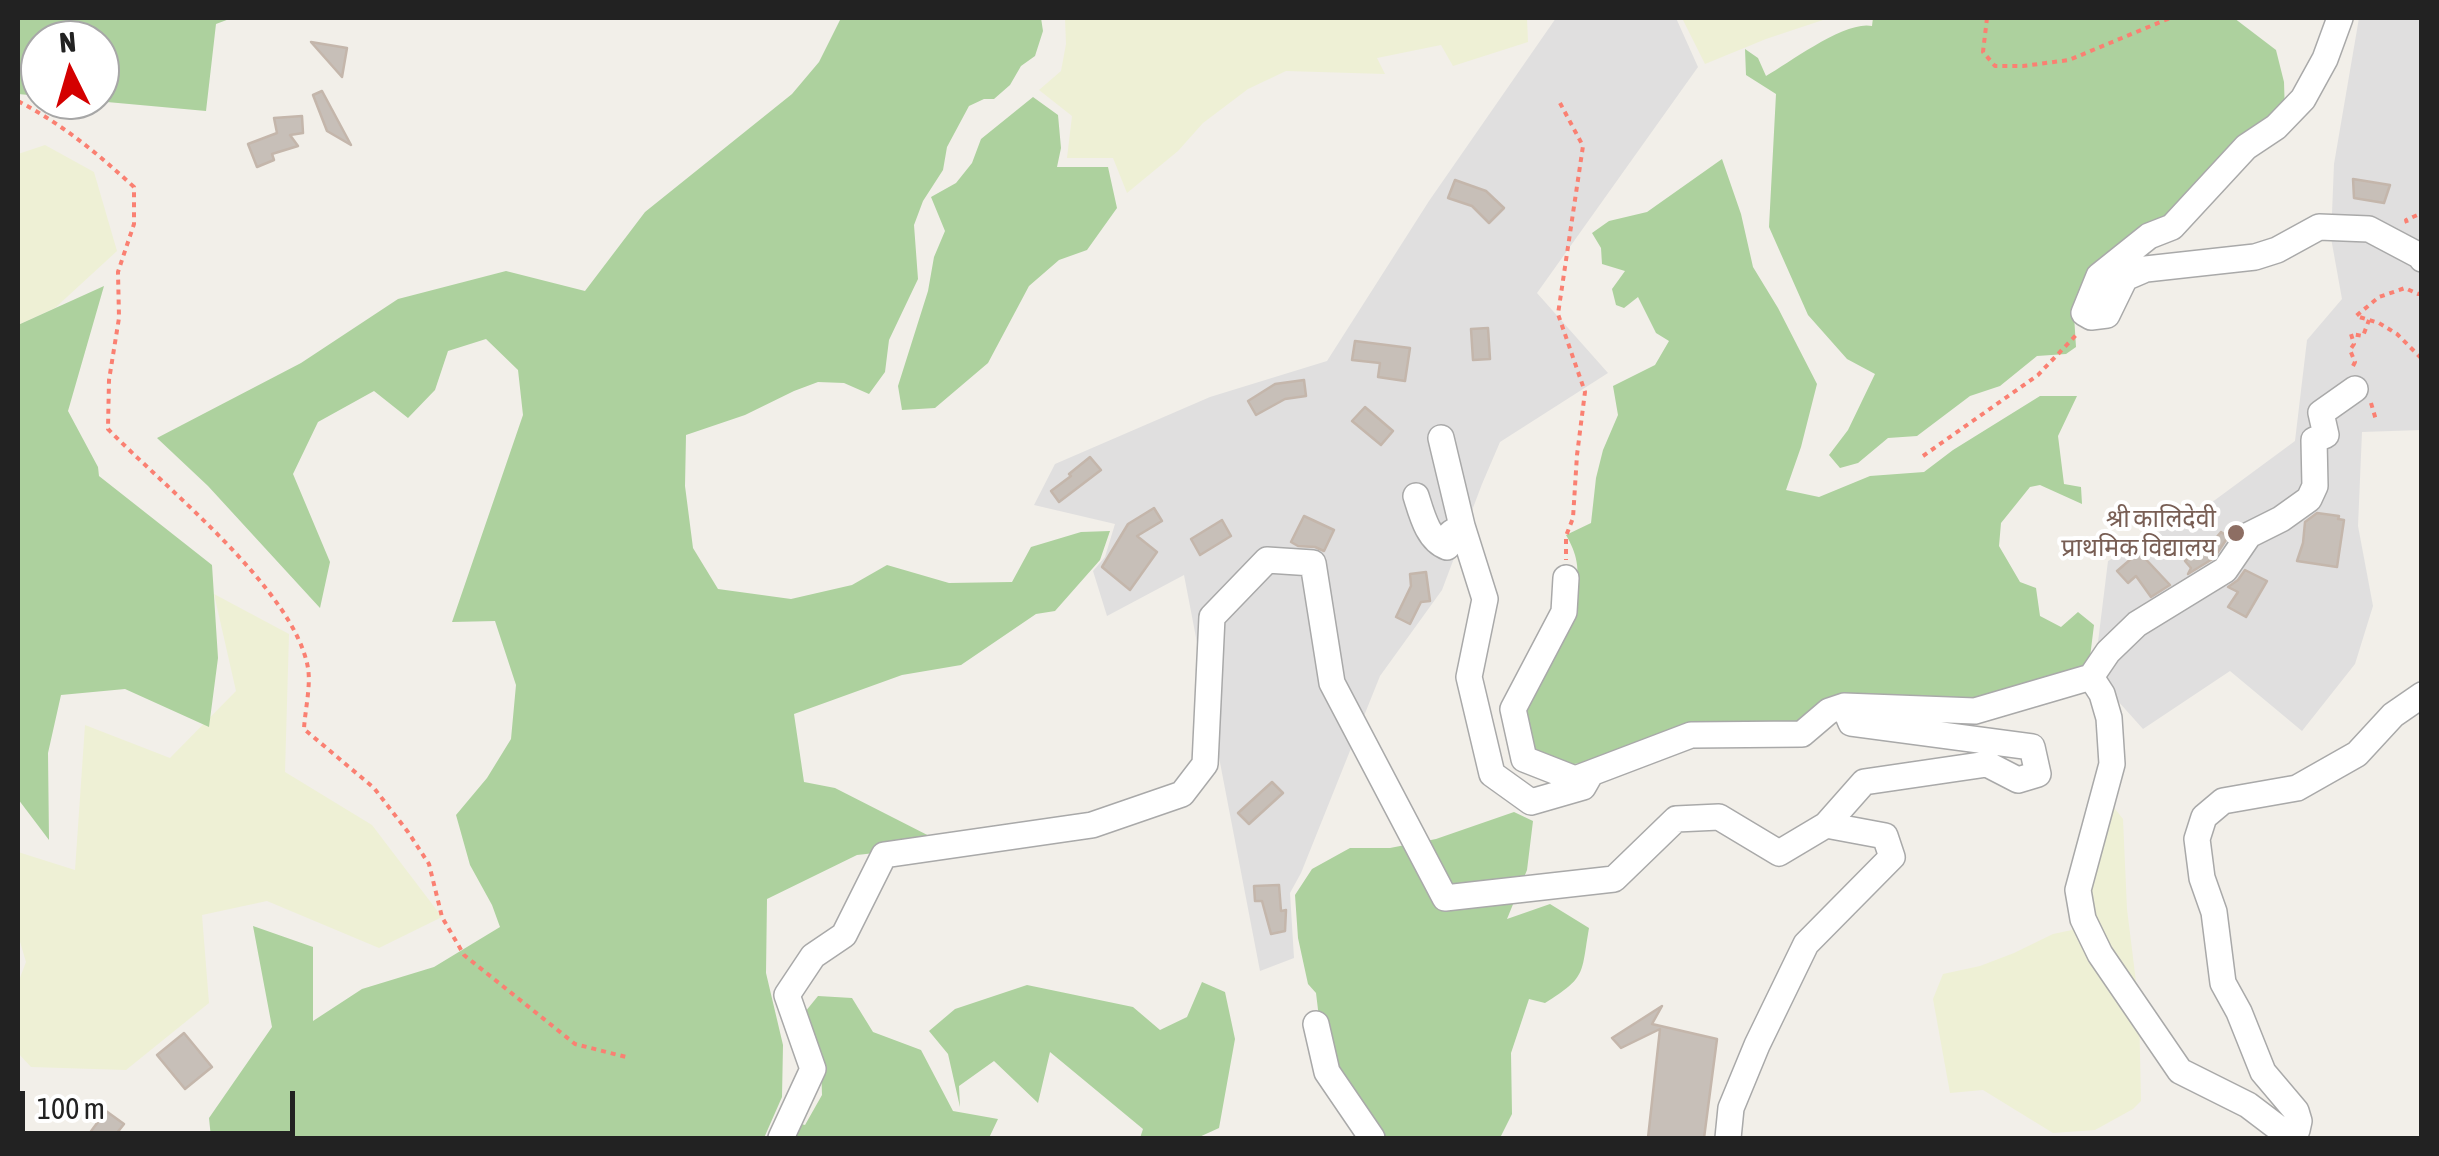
<!DOCTYPE html>
<html>
<head>
<meta charset="utf-8">
<style>
  body { margin:0 }
  #map { position:relative; width:2439px; height:1156px; overflow:hidden; background:#f2efe9; font-family:"Asap Condensed",sans-serif }
  canvas { display:block }
  .frame { position:absolute; inset:0; border:20px solid #222; pointer-events:none }
  .north { position:absolute; left:20px; top:20px; width:100px; height:100px; box-sizing:border-box; background:#fff; border:2px solid #a7a7a7; border-radius:50%; rotate:355deg; font-size:28px; font-weight:700; line-height:40px; text-align:center; color:#222 }
  .north::after { content:''; display:block; margin:auto; width:35px; height:45px; background:#d40000; clip-path:polygon(50% 0,100% 100%,50% 72%,0 100%) }
  .scale { position:absolute; left:20px; top:1091px; width:275px; height:45px; box-sizing:border-box; border:5px solid #222; border-top:0; padding-left:12px; font-size:30px; line-height:35px; white-space:nowrap; color:#222; -webkit-text-stroke:8px #fff; paint-order:stroke }
</style>
</head>
<body>
<div id="map">
<canvas width="2439" height="1156"></canvas>
<div class="frame"></div>
<div class="north">N</div>
<div class="scale">100 m</div>
</div>
<script>
const g = document.querySelector('canvas').getContext('2d');
g.lineJoin = 'round';
function fillPath(path, color) { g.fillStyle = color; g.fill(path, 'evenodd'); }
function strokePath(path, color, width, dash) { g.strokeStyle = color; g.lineWidth = width; g.lineCap = dash ? 'butt' : 'round'; g.setLineDash(dash || []); g.stroke(path); }
function drawText(font, color, halo, rows, align = 'center') {
  g.font = font + ' "Asap Condensed","Noto Sans Devanagari",sans-serif'; g.lineWidth = 8; g.setLineDash([]); g.textBaseline = 'middle'; g.strokeStyle = halo; g.fillStyle = color; for (const [text, x, y, turn = 0] of rows) {
    g.save(); g.translate(x, y); g.rotate((+turn || 0) * Math.PI / 180); g.textAlign = isNaN(turn) ? turn : align; if (halo) g.strokeText(text, 0, 0); g.fillText(text, 0, 0); g.restore();
  }
}
fillPath(new Path2D(`
  M1556,18H1676L1698,67L1537,293L1608,373L1500,442L1482,484L1442,590L1380,676L1301,873L1290,893L1294,958L1260,971L1184,575L1107,616L1093,571L1105,557L1115,524L1034,505L1055,464L1210,397L1327,361L1429,201Z
  M2359,18H2421V430L2362,432L2358,526L2373,606L2355,664L2302,731L2230,671L2143,729L2100,681L2097,650L2108,561L2215,500L2295,441L2307,340L2342,299L2331,238L2334,164Z`), '#e0dfdf');
fillPath(new Path2D(`
  M1065,18H1527L1528,42L1453,66L1441,45L1377,58L1385,74L1286,71L1248,89L1203,123L1178,151L1127,193L1113,158H1067L1072,116L1039,90L1061,71L1066,44Z
  M1682,18H1829L1766,39L1705,64Z
  M45,145L94,172L117,251L55,308L18,325V154Z
  M214,594L289,634L285,772L372,825L442,917L379,948L267,901L202,915L209,1003L126,1070L31,1067L18,1053V983L26,962L18,935V852L75,870L85,725L170,758L236,691Z
  M2112,805L2123,819L2127,909L2139,1006L2141,1101L2133,1109L2095,1130L2053,1133L1983,1090L1950,1093L1933,999L1943,974L1980,966L2014,953L2053,934L2072,930L2071,918Z`), '#eef0d5');
fillPath(new Path2D(`
  M18,18H232L216,24L206,111L85,100H100V40H40V96L18,94Z
  M841,18H1041L1043,31L1035,56L1021,66L1010,85L994,99H984L969,106L947,147L943,170L923,201L914,225L918,279L889,340L885,372L869,394L844,383L818,382L794,391L745,415L686,435L685,486L693,548L718,589L791,599L852,585L887,565L949,583L1012,582L1031,547L1081,532L1110,531L1100,560L1055,611L1036,614L961,665L902,675L794,714L804,782L835,788L947,845L857,855L767,899L766,973L783,1045L782,1097L764,1138H211L209,1118L272,1027L253,926L313,947V1021L362,989L434,967L500,927L492,905L470,865L456,815L487,778L511,739L516,685L495,621L452,622L523,415L518,370L486,339L448,351L435,390L408,418L374,391L318,422L293,474L330,562L320,608L208,486L157,438L301,363L398,299L506,271L585,291L645,212L792,94L819,62Z
  M1873,18H2234L2276,50L2284,82L2285,115L2074,315L2076,347L2066,354L2037,356L2000,386L1970,396L1917,436L1888,438L1858,463L1840,468L1829,455L1848,430L1875,374L1847,359L1808,315L1769,227L1776,94L1746,75L1745,49L1758,58L1766,76C1790,62 1846,20 1872,26Z
  M1033,97L1058,115L1061,148L1057,167H1108L1117,208L1087,250L1059,260L1029,286L988,363L935,408L902,410L898,386L928,291L934,257L945,231L931,197L956,183L972,163L981,139Z
  M1722,159L1741,214L1753,267L1778,308L1817,384L1801,447L1786,490L1819,497L1870,476L1924,472L1953,450L2040,396H2077L2058,436L2064,484L2081,487L2082,504L2040,485L2030,487L2001,523L1999,546L2020,582L2036,588L2040,616L2061,627L2078,612L2094,625L2090,657L2080,687L2056,691L1937,702L1557,767L1532,758L1522,682L1574,592C1581,570 1577,554 1566,535L1591,523L1596,478L1603,450L1618,415L1613,386L1655,365L1669,341L1656,333L1638,297L1624,308L1616,305L1612,289L1625,271L1602,264L1601,248L1592,233L1609,221L1647,212Z
  M104,286L68,411L98,467L99,476L212,565L218,658L209,727L125,689L61,695L48,753L49,840L18,799V325Z
  M1514,812L1533,821L1527,870L1507,919L1550,904L1589,928C1581,974 1587,977 1545,1003L1529,999L1511,1053L1512,1114L1500,1138H1360L1323,1051L1316,993L1308,984L1298,938L1295,895L1312,869L1350,848H1390L1436,839Z
  M1202,982L1225,992L1235,1039L1219,1128L1197,1138H1140L1143,1129L1050,1052L1038,1103L994,1061L959,1086L960,1107L948,1054L929,1031L955,1009L1027,985L1133,1007L1160,1030L1187,1017Z
  M818,996L852,998L873,1032L921,1050L953,1111L998,1119L989,1138H784L790,1121L805,1125L822,1095L821,1062L805,1012Z`), '#add19e');
const building = new Path2D(`
  M311,42L347,48L342,77Z
  M322,91L351,145L327,131L313,95Z
  M302,116L303,133L290,135L298,146L272,154L274,160L257,167L248,144L277,133L274,118Z
  M2353,179L2390,185L2384,203L2354,198Z
  M1455,180L1486,191L1504,208L1489,223L1472,206L1448,198Z
  M1488,328L1490,359L1473,360L1471,329Z
  M1355,341L1410,348L1405,381L1378,377L1380,363L1352,360Z
  M1304,380L1306,396L1285,399L1256,415L1248,401L1275,384Z
  M1365,407L1393,431L1381,445L1352,421Z
  M1090,457L1101,470L1059,502L1051,491L1071,476L1069,474Z
  M1154,508L1162,521L1137,536L1157,552L1130,590L1102,567L1128,524Z
  M2317,513L2339,516L2338,519L2344,520L2337,567L2297,561L2303,543L2305,522Z
  M1304,516L1334,530L1324,551L1315,547L1298,546L1291,542Z
  M1222,520L1231,536L1200,555L1191,539Z
  M2221,532L2228,537L2214,558L2188,574L2191,568L2185,561L2197,551L2201,556Z
  M2139,552L2170,585L2151,597L2136,576L2128,583L2117,571Z
  M2245,570L2267,581L2246,617L2228,607L2238,592L2228,587L2238,580Z
  M1426,572L1430,601L1421,602L1410,624L1396,617L1411,586L1410,574Z
  M1272,782L1283,793L1249,824L1238,813Z
  M1279,885L1281,911L1286,910L1285,931L1271,934L1262,901H1255L1254,886Z
  M1662,1006L1652,1024L1717,1039L1704,1138H1648L1660,1029L1621,1048L1612,1038Z
  M184,1033L212,1067L185,1089L157,1055Z
  M106,1111L124,1124L113,1138H86Z`);
fillPath(building, '#c7bfb8');
strokePath(building, '#c4b6ab', 2.5);
const minor = new Path2D(`
  M2340,18L2325,59L2303,99L2276,127L2246,147L2172,227L2149,236L2099,276L2084,313L2091,317L2107,315L2125,278L2146,269L2255,257L2277,250L2319,227L2369,229L2420,256L2422,259
  M1441,438L1462,526L1485,599L1469,677L1492,774L1531,802L1583,787L1591,773L1691,735L1802,734L1829,711L1844,706
  M1416,496C1422,515 1428,540 1447,547L1451,533L1462,526
  M1566,578L1564,612L1513,709L1524,759L1575,779L1591,773
  M2091,677L2102,694L2109,718L2112,764L2078,890L2083,919L2100,954L2180,1071L2248,1105L2277,1127L2290,1133L2297,1130L2299,1121L2296,1111L2263,1072L2239,1012L2223,983L2214,912L2202,878L2197,839L2204,817L2223,801L2297,788L2357,754L2393,715L2422,695
  M1316,1024L1327,1072L1372,1138
  M781,1138L813,1069L787,995L813,956L844,935L884,855L1092,825L1182,794L1205,764L1212,617L1267,560L1313,563L1332,683L1445,898L1614,879L1676,819L1719,817L1779,853L1826,825L1864,782L1987,764L2018,780L2038,774L2032,747L1851,723L1844,706L1975,711L2091,677L2108,652L2137,624L2225,570L2249,535L2281,519L2309,499L2315,486L2314,440L2326,435L2321,413L2355,389
  M1728,1138L1731,1108L1757,1045L1806,944L1892,857L1885,836L1826,825`);
strokePath(minor, '#a9a9a9', 28);
strokePath(new Path2D(`
  M1987,18L1983,52L1995,66H2023L2069,60L2170,18
  M18,101C63,125 96,152 134,187V224L118,272L119,318L109,380L108,429C164,487 294,589 308,668C311,686 305,710 304,729L374,788L408,832L429,864L442,917L464,955L575,1044L630,1058
  M1560,103L1583,146L1558,314L1585,392L1577,455L1573,518L1566,536V560
  M2407,223L2406,220L2422,213
  M2422,293L2418,294L2405,288L2379,297L2356,316L2379,323L2397,334L2422,359
  M2353,366L2355,362L2350,350L2354,344L2351,334L2363,336L2369,320
  M2371,403L2376,420
  M1923,456L2038,375L2078,333`), '#fa8072', 4, [5, 5]);
strokePath(minor, '#fff', 25);
for (const [x, y, r, color] of [
  [2236,533,10,"#8d6e63"]
]) { const dot = new Path2D(); dot.arc(x, y, r, 0, 2 * Math.PI); g.fillStyle = color; g.fill(dot); strokePath(dot, '#fff', 4); }
drawText('25px', '#785e54', '#fff', [
  ["श्री कालिदेवी",2216,519],
  ["प्राथमिक विद्यालय",2216,548]
], 'right');
</script>
</body>
</html>
